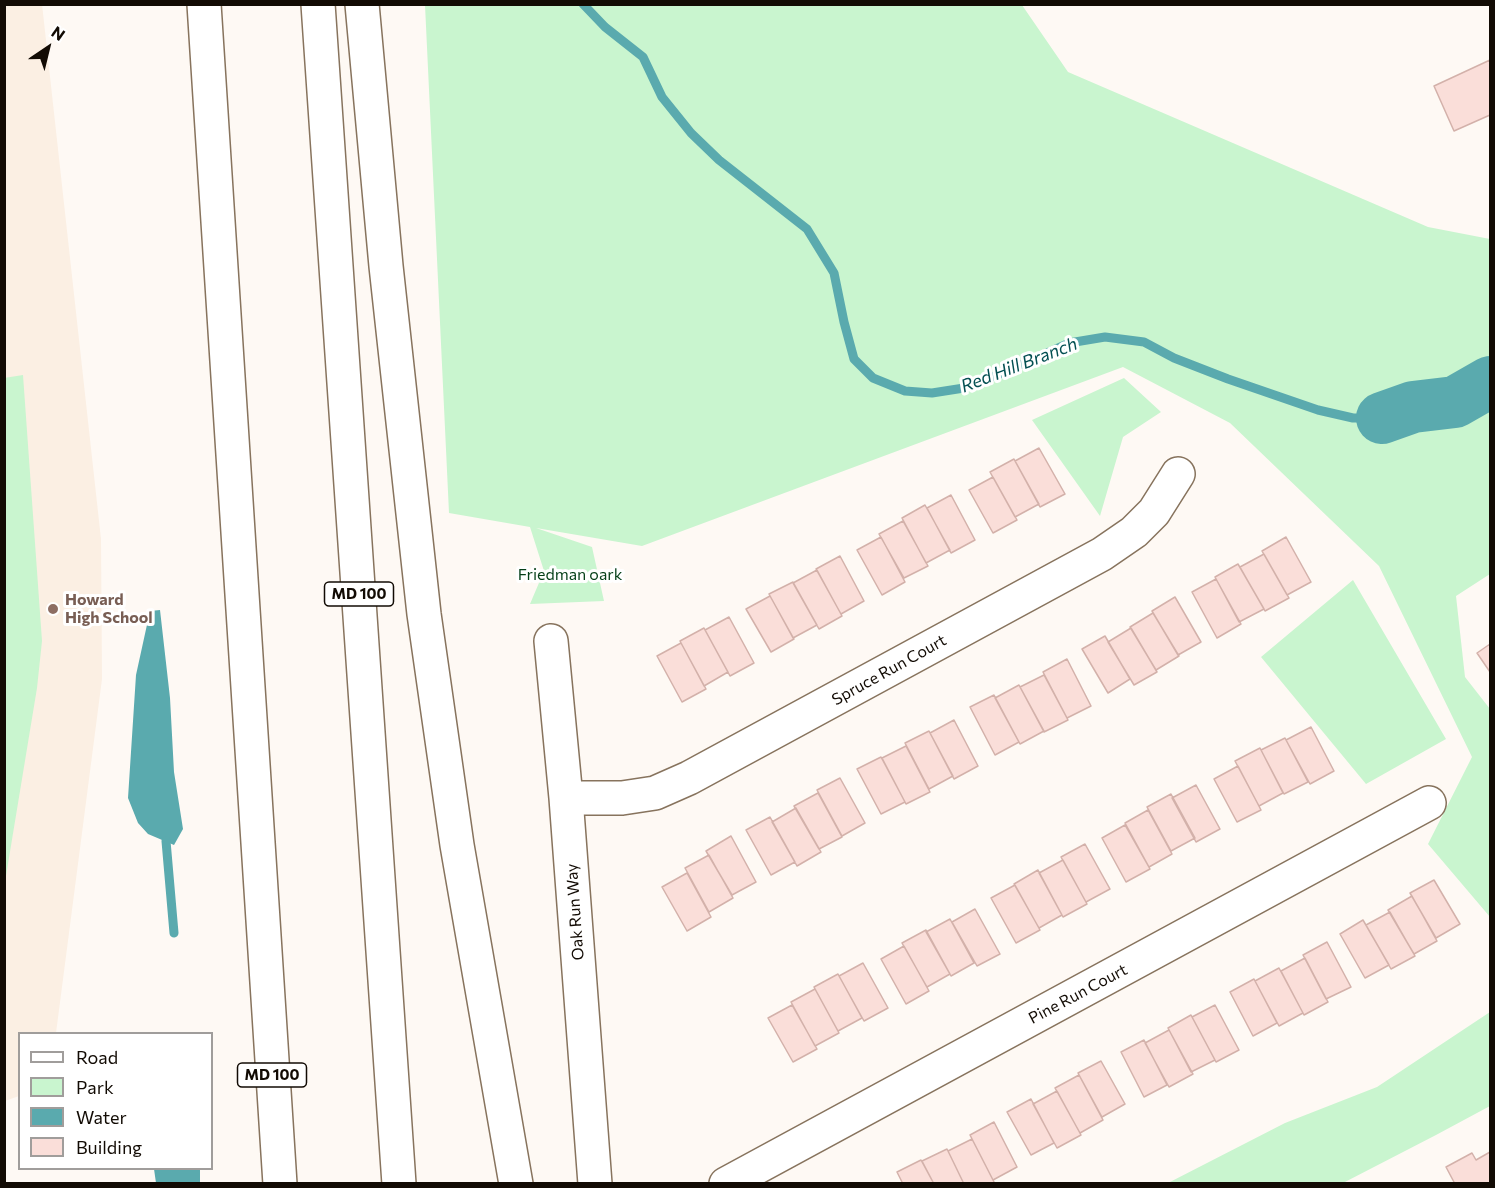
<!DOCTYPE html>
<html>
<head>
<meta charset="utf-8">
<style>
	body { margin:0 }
	#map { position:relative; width:1495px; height:1188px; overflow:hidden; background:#fef9f4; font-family:Commissioner,sans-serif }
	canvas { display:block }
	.frame { position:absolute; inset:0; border:6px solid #120b04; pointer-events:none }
	.legend { position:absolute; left:18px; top:1032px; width:195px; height:138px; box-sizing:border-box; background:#fff; border:2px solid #a09d9b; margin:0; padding:8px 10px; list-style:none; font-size:18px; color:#120b04 }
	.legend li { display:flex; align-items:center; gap:12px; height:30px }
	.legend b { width:30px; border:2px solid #a09d9b }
	.north { position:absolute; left:18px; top:18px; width:60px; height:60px; -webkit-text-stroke:4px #fff; paint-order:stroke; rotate:35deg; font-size:16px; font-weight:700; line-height:24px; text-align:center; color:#120b04 }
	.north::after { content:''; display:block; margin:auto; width:21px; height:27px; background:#120b04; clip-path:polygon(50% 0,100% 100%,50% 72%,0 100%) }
</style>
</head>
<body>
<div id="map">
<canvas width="1495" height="1188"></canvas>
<div class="frame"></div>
<ul class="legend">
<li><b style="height:8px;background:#fff"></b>Road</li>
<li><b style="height:16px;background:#c9f5cf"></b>Park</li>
<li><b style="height:16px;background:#5aaaae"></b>Water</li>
<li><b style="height:16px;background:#faded9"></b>Building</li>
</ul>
<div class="north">N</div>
</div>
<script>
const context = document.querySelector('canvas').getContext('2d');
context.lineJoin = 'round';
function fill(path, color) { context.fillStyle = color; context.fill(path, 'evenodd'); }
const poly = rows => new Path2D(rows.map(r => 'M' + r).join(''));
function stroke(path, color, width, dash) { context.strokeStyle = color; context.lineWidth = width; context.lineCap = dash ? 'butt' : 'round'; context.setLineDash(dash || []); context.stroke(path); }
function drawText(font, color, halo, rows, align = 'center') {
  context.font = font + ' Commissioner,sans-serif'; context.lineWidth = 6; context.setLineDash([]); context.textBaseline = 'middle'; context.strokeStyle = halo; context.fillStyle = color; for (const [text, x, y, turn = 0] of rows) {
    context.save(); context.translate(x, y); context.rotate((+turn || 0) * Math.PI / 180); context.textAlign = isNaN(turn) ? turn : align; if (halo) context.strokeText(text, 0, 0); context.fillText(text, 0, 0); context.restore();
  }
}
const built = poly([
	[42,4,101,539,102,679,56,1033,20,1034,19,1096,5,1101,4,5]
]);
const green = poly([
	[425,5,1022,5,1068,72,1428,227,1490,239,1490,574,1456,596,1465,677,1490,709,1490,917,1428,844,1472,757,1379,566,1230,423,1123,367,642,546,536,528,592,547,604,601,530,604,544,571,530,527,449,513],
	[23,375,42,641,37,688,5,882,4,378],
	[1124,378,1161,412,1123,437,1100,516,1032,420],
	[1353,580,1446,739,1366,784,1261,657],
	[1490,1012,1490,1106,1436,1135,1343,1183,1168,1183,1285,1123,1377,1087]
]);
const water = poly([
	[160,610,170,698,174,772,183,829,174,845,148,834,138,823,128,798,136,675,150,611],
	[154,1169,200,1169,200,1183,156,1183]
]);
const stream = poly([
	[583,4,605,27,643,57,662,97,691,133,719,160,807,229,834,273,844,322,854,359,873,378,905,391,932,393,964,388,1000,374,1069,343,1105,337,1144,342,1174,358,1228,379,1318,410,1353,418,1382,418],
	[166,841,174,933]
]);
const river = poly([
	[1382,418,1413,407,1455,402,1490,382]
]);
const building = poly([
	[1490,60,1490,115,1454,131,1434,86,1490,60],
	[1039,448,1065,494,1040,507,1015,461,1039,448],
	[1014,459,1039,504,1015,517,990,472,1014,459],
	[993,477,1017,520,993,533,969,490,993,477],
	[951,495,975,540,951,553,927,508,951,495],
	[925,505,950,550,926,563,902,518,925,505],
	[903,521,928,566,904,578,879,534,903,521],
	[881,537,905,582,882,595,857,550,881,537],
	[1286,537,1311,582,1287,595,1262,551,1286,537],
	[1264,554,1289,598,1265,611,1240,567,1264,554],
	[840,556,864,601,841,614,816,569,840,556],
	[1238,564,1264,609,1239,622,1215,577,1238,564],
	[817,570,842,616,819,629,793,583,817,570],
	[1216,579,1241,624,1217,638,1192,592,1216,579],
	[793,582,817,625,793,638,769,594,793,582],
	[770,596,794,639,771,652,746,609,770,596],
	[1175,597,1201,642,1178,655,1152,611,1175,597],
	[1153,613,1179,656,1156,670,1130,627,1153,613],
	[729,617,754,663,730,676,705,630,729,617],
	[704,628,728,672,704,686,680,641,704,628],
	[1131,628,1157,672,1134,685,1108,642,1131,628],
	[1105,636,1130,679,1108,693,1082,649,1105,636],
	[681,643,706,689,682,702,657,656,681,643],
	[1490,644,1490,672,1477,653,1490,644],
	[1067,659,1091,706,1067,718,1043,672,1067,659],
	[1044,675,1068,720,1044,732,1020,687,1044,675],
	[1019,685,1044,731,1020,744,995,698,1019,685],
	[994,695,1019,742,995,755,970,707,994,695],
	[954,720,978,766,954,779,930,733,954,720],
	[1311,727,1334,771,1310,784,1286,740,1311,727],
	[929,731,953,776,929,789,905,743,929,731],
	[1285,738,1308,782,1284,794,1261,750,1285,738],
	[906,746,930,792,906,804,882,758,906,746],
	[1260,748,1283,793,1259,806,1235,761,1260,748],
	[881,757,905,802,881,814,857,769,881,757],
	[1238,766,1261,810,1237,822,1214,779,1238,766],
	[840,778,865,823,842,836,817,790,840,778],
	[1196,785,1220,829,1196,842,1172,798,1196,785],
	[818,793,842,837,819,849,794,806,818,793],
	[1171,794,1195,838,1171,851,1147,807,1171,794],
	[796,808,821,852,797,866,772,822,796,808],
	[1148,810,1172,854,1149,867,1125,823,1148,810],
	[770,817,795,862,771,875,746,830,770,817],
	[1125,825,1150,869,1126,882,1102,838,1125,825],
	[731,836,756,882,732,895,706,851,731,836],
	[1085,844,1110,889,1086,902,1061,857,1085,844],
	[709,855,733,898,709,912,685,868,709,855],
	[1063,860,1087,904,1063,917,1039,873,1063,860],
	[1038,870,1062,915,1039,928,1014,884,1038,870],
	[687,873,711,917,687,931,662,887,687,873],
	[1434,880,1460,924,1436,938,1410,893,1434,880],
	[1015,885,1040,930,1016,943,991,898,1015,885],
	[1412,896,1437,941,1414,954,1388,910,1412,896],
	[975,909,1000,954,977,966,952,922,975,909],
	[1390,912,1415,956,1391,969,1366,925,1390,912],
	[950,919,974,963,951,976,926,932,950,919],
	[1363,920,1389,965,1365,978,1340,934,1363,920],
	[926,930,950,974,927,987,902,943,926,930],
	[1327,942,1351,987,1326,999,1303,955,1327,942],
	[904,946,929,991,906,1004,881,959,904,946],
	[1305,958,1328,1002,1304,1015,1281,971,1305,958],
	[863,963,888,1008,864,1021,839,976,863,963],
	[1279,968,1303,1013,1279,1026,1255,981,1279,968],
	[838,974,862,1018,838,1031,814,987,838,974],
	[1254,979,1277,1023,1253,1036,1230,992,1254,979],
	[815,989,839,1033,815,1046,791,1002,815,989],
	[792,1005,817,1049,793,1062,768,1018,792,1005],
	[1215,1005,1239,1050,1216,1062,1192,1017,1215,1005],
	[1191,1015,1215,1060,1191,1072,1168,1028,1191,1015],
	[1169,1030,1193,1074,1169,1087,1145,1043,1169,1030],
	[1144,1040,1167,1085,1144,1097,1121,1052,1144,1040],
	[1101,1061,1125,1104,1102,1117,1078,1073,1101,1061],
	[1079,1075,1103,1120,1080,1133,1055,1088,1079,1075],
	[1057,1091,1081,1135,1057,1148,1033,1104,1057,1091],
	[1031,1099,1054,1143,1031,1155,1007,1112,1031,1099],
	[994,1122,1017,1167,993,1180,970,1135,994,1122],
	[972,1139,993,1180,995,1184,964,1184,948,1151,972,1139],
	[947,1149,948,1151,964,1184,934,1184,922,1161,947,1149],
	[1490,1152,1490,1184,1455,1184,1446,1167,1472,1153,1476,1160,1490,1152],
	[921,1160,934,1184,903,1184,897,1172,921,1160]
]);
const street = poly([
	[551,641,566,798,595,1184],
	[566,798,622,798,655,793,689,778,1102,554,1134,532,1154,512,1178,474],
	[726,1184,1429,803]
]);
const highway = poly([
	[204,4,280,1184],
	[318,4,399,1184],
	[362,4,386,266,424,614,457,845,516,1184]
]);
const markers = [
	[53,609,6,"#8d6e63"]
];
const shields = [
	[359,594,69],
	[272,1075,69]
];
const shieldNames = [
	["MD 100",359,594],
	["MD 100",272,1075]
];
const parkNames = [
	["Friedman oark",570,575]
];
const educationNames = [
	["Howard",65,600],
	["High School",65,618]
];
const streetNames = [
	["Spruce Run Court",889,670,-29],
	["Oak Run Way",575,912,-94],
	["Pine Run Court",1078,994,-28]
];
const waterNames = [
	["Red Hill Branch",1019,365,-21]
];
fill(built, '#fbefe3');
fill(green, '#c9f5cf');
fill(water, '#5aaaae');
stroke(stream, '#5aaaae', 9);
stroke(river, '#5aaaae', 52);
fill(building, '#faded9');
stroke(building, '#d3b1aa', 1.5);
stroke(street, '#87735d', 36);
stroke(highway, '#87735d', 36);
stroke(street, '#fff', 33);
stroke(highway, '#fff', 33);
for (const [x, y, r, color] of markers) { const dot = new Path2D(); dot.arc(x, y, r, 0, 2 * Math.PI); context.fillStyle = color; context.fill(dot); stroke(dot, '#fff', 2); }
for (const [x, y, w] of shields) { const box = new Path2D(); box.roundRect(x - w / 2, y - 12, w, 24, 4.5); context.fillStyle = '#fff'; context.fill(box); stroke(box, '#120b04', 1.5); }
drawText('bold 15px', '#120b04', null, shieldNames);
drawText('16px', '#043e17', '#fff', parkNames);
drawText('bold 16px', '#785e54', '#fff', educationNames, 'left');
drawText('16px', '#120b04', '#fff', streetNames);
drawText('italic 18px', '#034f52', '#fff', waterNames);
</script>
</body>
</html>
